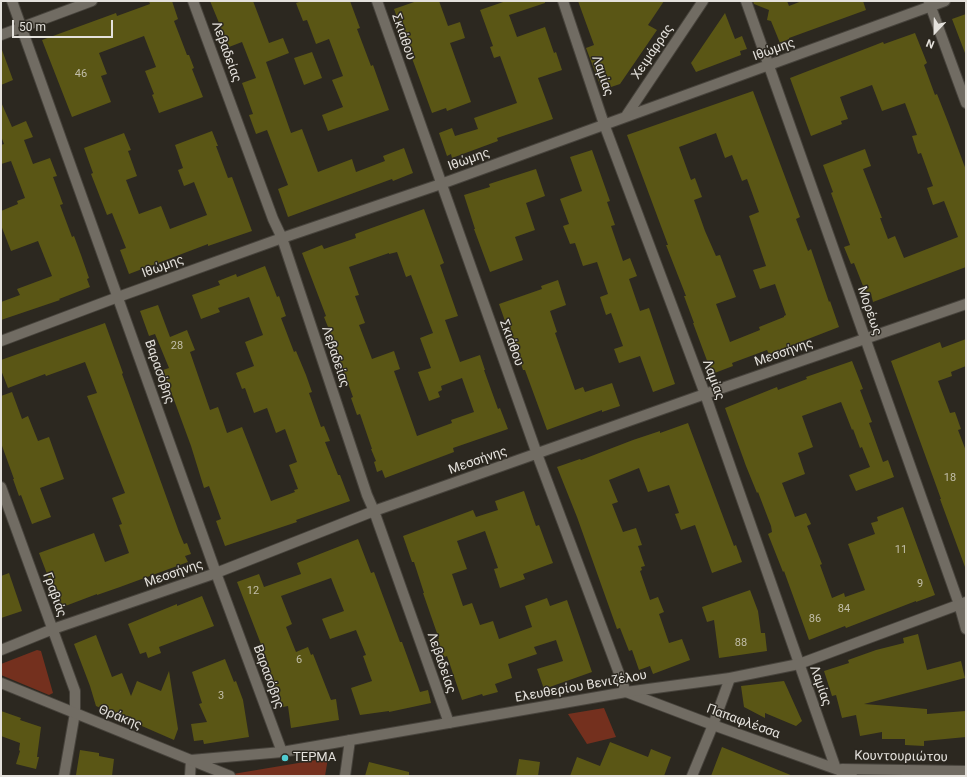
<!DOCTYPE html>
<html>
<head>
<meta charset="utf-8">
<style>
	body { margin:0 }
	#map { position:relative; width:967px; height:777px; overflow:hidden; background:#2c2820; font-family:Roboto,sans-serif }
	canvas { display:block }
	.frame { position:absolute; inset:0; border:2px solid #e4e1dc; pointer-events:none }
	.north { position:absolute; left:915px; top:12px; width:40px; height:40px; -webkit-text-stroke:3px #2c2820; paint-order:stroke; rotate:202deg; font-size:11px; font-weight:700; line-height:16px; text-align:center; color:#e4e1dc }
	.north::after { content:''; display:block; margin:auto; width:14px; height:18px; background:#e4e1dc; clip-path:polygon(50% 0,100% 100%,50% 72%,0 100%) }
	.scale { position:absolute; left:12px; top:20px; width:101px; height:18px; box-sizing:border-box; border:2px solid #e4e1dc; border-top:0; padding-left:5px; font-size:12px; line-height:14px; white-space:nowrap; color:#e4e1dc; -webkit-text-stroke:3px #2c2820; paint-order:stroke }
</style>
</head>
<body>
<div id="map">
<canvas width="967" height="777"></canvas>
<div class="frame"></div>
<div class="north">N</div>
<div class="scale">50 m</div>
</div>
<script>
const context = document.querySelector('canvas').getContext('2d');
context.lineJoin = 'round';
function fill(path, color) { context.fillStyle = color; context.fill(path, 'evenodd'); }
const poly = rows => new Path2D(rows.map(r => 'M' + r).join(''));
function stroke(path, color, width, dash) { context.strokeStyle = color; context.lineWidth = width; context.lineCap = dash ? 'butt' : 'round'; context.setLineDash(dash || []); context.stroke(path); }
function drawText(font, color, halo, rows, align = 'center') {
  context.font = font + ' Roboto,sans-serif'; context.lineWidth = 3; context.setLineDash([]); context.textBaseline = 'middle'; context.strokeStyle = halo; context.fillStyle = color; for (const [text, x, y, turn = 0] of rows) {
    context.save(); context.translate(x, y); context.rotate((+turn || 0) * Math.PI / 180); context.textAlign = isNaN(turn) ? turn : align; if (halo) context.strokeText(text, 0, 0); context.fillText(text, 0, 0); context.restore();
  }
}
const green = poly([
	[37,650,41,651,53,693,49,695,1,675,1,664],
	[604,708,616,737,587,744,568,714],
	[328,758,325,776,239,776,233,774]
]);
const building = poly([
	[149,1,172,1,178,19,174,21,187,55,189,55,194,68,192,69,203,97,159,113,152,95,154,94,145,71,156,67,144,36,99,53,107,74,101,76,111,102,72,117,42,40,116,13,117,16,150,4],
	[210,1,253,1,269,43,283,38,289,53,266,62,291,133,302,129,318,172,352,159,356,172,385,161,383,156,404,148,413,173,393,181,392,179,288,217,278,189,288,185,267,130,256,134,249,115,253,114,242,83,256,78,242,42,229,47],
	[302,1,350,1,360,28,357,29,371,66,373,65,389,110,328,131,322,115,343,107,332,80,343,76,329,39,316,44,307,20,303,21,296,3],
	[417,1,439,1,448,26,460,22,465,38,450,43,471,102,447,111,446,108,432,113,394,9],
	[506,1,545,1,545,3,509,15,517,37,545,27,554,53,556,52,562,70,538,78,553,119,497,138,498,141,452,158,451,154,447,156,439,133,452,128,455,136,478,129,474,118,517,103,500,56,494,58,490,47,493,46,480,10],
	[578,1,664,1,648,25,657,30,620,84,602,90,586,48,594,45],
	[753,1,787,1,789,6,802,1,863,1,866,10,789,38,789,39,780,43,771,21,767,20,769,10,754,4],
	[725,13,735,39,742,36,747,49,740,51,741,55,696,72,691,63],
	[966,14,966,52,965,53,952,19],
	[915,33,927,63,924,65,935,95,937,94,948,122,966,170,966,267,873,302,871,294,867,296,854,263,851,264,844,247,850,245,831,193,833,192,823,165,865,149,871,166,863,169,882,218,880,218,888,239,895,236,904,258,958,237,944,201,933,205,927,188,933,186,921,153,918,154,912,136,917,135,905,103,882,111,872,85,840,97,848,119,841,121,842,124,811,136,790,78,883,42,884,44],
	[2,50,13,80,1,85,1,51],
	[312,52,322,78,304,85,294,58],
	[753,91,800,217,796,219,808,251,811,249,829,302,830,301,839,327,769,354,767,350,732,363,733,366,712,374,693,323,694,323,684,296,686,296,666,245,668,245,627,135],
	[716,133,725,158,732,155,742,181,747,179,759,212,749,216,766,266,753,270,760,289,775,284,786,315,784,316,784,317,759,327,760,330,730,342,716,304,736,297,720,255,716,256,705,231,694,200,702,197,695,178,691,180,679,147],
	[1,102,12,127,26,121,33,137,24,140,33,164,50,158,57,176,53,177,63,204,60,205,72,237,74,236,81,255,89,278,87,279,90,287,59,299,60,300,1,320,1,302,20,295,17,289,52,276,38,241,11,251,1,225,1,211,18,204,17,201,25,198,11,161,1,164,1,145,4,144,1,136],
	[212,131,218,146,216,146,228,178,232,177,252,231,208,246,208,244,129,274,120,250,126,248,112,213,107,215,91,174,93,173,84,148,124,133,131,150,128,151,137,176,126,180,139,214,161,206,170,229,207,215,194,182,184,186,178,170,183,168,175,145],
	[592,150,610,201,607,202,615,225,611,226,623,261,630,258,637,276,629,279,640,311,649,308,675,384,653,392,640,356,619,363,614,349,623,346,611,313,606,315,600,297,608,294,597,262,583,266,575,243,570,244,563,226,569,224,560,199,582,191,570,157],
	[536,169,545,196,526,203,535,230,515,237,523,260,490,272,474,229,475,229,464,195,490,187,489,184],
	[424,209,444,263,440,265,458,316,445,320,460,362,480,355,485,370,484,370,498,409,500,408,508,429,453,448,454,452,385,478,382,470,377,472,374,462,376,461,371,449,372,449,360,414,357,415,351,398,353,397,333,342,334,342,324,317,326,316,302,253,322,245,324,249,356,238,355,234],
	[397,252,406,277,411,275,433,333,420,338,431,368,418,372,429,401,440,397,438,392,442,390,441,386,462,378,474,412,451,420,452,423,417,436,394,371,400,369,394,351,372,359,359,325,365,323,355,296,359,295,349,267,389,253,389,254],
	[265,266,277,297,279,296,286,316,281,318,294,352,296,351,306,375,312,392,309,393,321,427,324,426,330,441,325,442,338,475,340,475,350,501,296,520,297,522,225,546,216,521,221,519,209,486,204,488,191,446,163,370,169,368,155,334,149,336,140,311,158,305,170,337,187,330,195,350,190,352,210,410,218,407,227,433,242,427,271,501,295,492,294,490,298,489,289,465,297,462,285,429,276,433,267,408,254,413,245,388,242,389,236,373,254,366,245,342,263,335,249,297,218,308,220,312,201,319,192,295,220,285,218,281,236,274,237,277],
	[558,280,566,305,550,311,557,332,555,333,575,390,583,387,585,392,612,383,620,406,602,412,602,410,547,430,525,370,523,370,507,321,505,321,499,304,542,289,541,286],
	[105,323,123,373,122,374,179,532,184,544,187,543,191,554,185,556,188,562,120,587,97,595,97,594,60,608,39,553,94,533,105,562,129,553,119,525,122,524,112,498,125,493,87,396,97,393,85,362,46,376,45,374,8,388,1,370,1,360],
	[966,339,966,366,951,372,952,376,938,381,950,413,955,412,961,429,958,430,966,451,965,567,940,499,941,499,891,361,940,342,942,348],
	[852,361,863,389,860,390,872,422,869,423,883,462,888,460,894,477,856,491,849,475,870,467,862,447,860,448,853,429,852,430,841,402,802,416,813,447,798,453,805,474,782,483,795,517,806,513,811,524,807,526,822,564,820,565,832,598,844,593,845,597,865,590,848,544,875,534,871,523,878,521,877,517,903,507,935,595,916,602,916,601,846,628,845,626,809,640,784,571,783,572,768,534,772,532,771,526,758,492,757,493,746,466,725,408,777,387,778,390,807,379,806,377],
	[12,392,22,419,28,416,38,441,49,437,64,479,40,488,51,517,32,524,21,495,19,496,13,479,14,479,1,443,1,396],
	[688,423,734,546,736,545,742,562,712,573,695,525,681,530,675,514,679,513,669,485,648,492,639,468,609,480,618,502,612,504,623,532,636,528,642,545,638,546,645,566,641,567,642,570,640,571,650,600,658,597,664,612,659,614,669,643,682,639,690,660,653,674,650,666,639,670,632,650,629,651,620,628,617,629,577,517,557,467,580,459,581,460,633,440,660,431,660,433],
	[524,491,536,526,539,525,553,563,523,574,525,579,500,588,494,569,498,568,485,531,457,541,467,569,452,574,463,606,472,603,480,625,493,621,499,639,532,627,525,606,547,598,550,606,567,600,592,672,544,689,537,669,563,661,556,640,534,647,537,654,508,664,512,678,495,684,498,692,483,696,482,694,462,700,447,656,440,659,434,641,439,639,423,593,424,593,414,562,412,562,403,536,473,510,476,517,498,510,495,501],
	[358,539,371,573,374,572,400,642,402,642,420,692,428,690,431,703,389,712,389,711,360,715,351,688,372,681,363,656,366,655,356,630,330,639,322,619,344,611,331,578,281,596,292,624,286,627,296,652,308,647,311,655,313,654,331,700,336,699,339,720,291,728,288,706,283,707,267,666,269,665,237,582,259,574,264,587,301,574,297,563],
	[9,573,22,611,1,618,1,576],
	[750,590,758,611,761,633,765,633,767,651,719,658,714,620,707,622,702,607],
	[202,596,214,626,159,647,161,653,148,658,146,652,140,654,128,624,177,604,177,606],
	[918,634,927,670,961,661,965,678,864,704,927,709,927,714,966,711,966,737,924,741,924,746,905,745,905,739,882,739,882,732,860,736,856,715,842,718,836,695,832,696,824,671,849,663,848,660,876,650,904,643,903,638],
	[96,635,112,677,122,673,131,696,137,681,161,691,169,671,178,729,174,740,96,706,90,686,74,644],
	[225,659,234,682,236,681,243,700,249,737,204,744,203,740,194,741,191,724,207,722,199,704,202,703,192,672],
	[784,681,802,721,796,726,765,713,765,718,744,707,741,686],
	[1,711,21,718,20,720,41,727,37,757,39,757,36,769,16,764,20,751,19,750,20,743,1,736],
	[610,742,648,757,651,749,671,757,664,776,570,776,577,757,600,766],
	[722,747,793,776,711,776],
	[80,750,99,753,99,756,114,759,112,776,76,775],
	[519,759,540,762,538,776,516,776],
	[369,762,409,772,409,776,365,776]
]);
const minor = poly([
	[12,1,216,573,282,752],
	[193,1,273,219,282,238,367,495,374,511,449,723],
	[377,1,537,454,626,692,713,725,836,769,852,776],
	[563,1,604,124,705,394,836,769],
	[746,1,959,604,966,629],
	[929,2,966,103],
	[1,35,92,1],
	[626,116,703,1],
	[1,341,118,297,282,238,441,184,945,1],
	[1,487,75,691,75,713,64,776],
	[1,650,53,629,216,573,374,511,705,394,966,304],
	[842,769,966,771],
	[190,776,191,760],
	[345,776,350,740],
	[692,776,713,725,730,678]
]);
const tertiary = poly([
	[1,683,230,776],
	[191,760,282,752,626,692,730,678,799,664,966,602]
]);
const markers = [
	[285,758,4,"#51ccd1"]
];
const numberNames = [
	["46",81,74],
	["28",177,346],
	["18",950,478],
	["11",901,550],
	["9",920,584],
	["12",253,591],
	["84",844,609],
	["86",815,619],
	["88",741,643],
	["6",299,660],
	["3",221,696]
];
const streetNames = [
	["Σκιάθου",403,37,71],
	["Ιθώμης",774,50,-20],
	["Λεβαδείας",226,52,70],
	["Χειμάρρας",653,52,-56],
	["Λαμίας",602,76,71],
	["Ιθώμης",469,160,-20],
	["Ιθώμης",163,267,-20],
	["Μορέως",869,311,71],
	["Σκιάθου",511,343,70],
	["Μεσσήνης",784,353,-19],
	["Λεβαδείας",335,357,72],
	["Βαρασόβης",159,372,71],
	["Λαμίας",713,380,70],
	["Μεσσήνης",478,461,-19],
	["Μεσσήνης",174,574,-19],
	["Γραβιάς",54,595,70],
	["Λεβαδείας",441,663,71],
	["Βαρασόβης",268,677,70],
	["Λαμίας",820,686,71],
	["Ελευθερίου Βενιζέλου",581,687,-10],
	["Θράκης",120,718,22],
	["Παπαφλέσσα",743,722,20],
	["Κουντουριώτου",901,757,1]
];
const poiNames = [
	["TΕΡΜΑ",293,758]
];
fill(green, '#74301e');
fill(building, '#5a5615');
stroke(minor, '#47433c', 12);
stroke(tertiary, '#47433c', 12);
stroke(minor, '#716c63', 10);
stroke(tertiary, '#716c63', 10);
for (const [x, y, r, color] of markers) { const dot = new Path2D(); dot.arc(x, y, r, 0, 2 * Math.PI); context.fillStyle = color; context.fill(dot); stroke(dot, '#2c2820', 1.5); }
drawText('11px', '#c2beaa', null, numberNames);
drawText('13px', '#e4e1dc', '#2c2820', streetNames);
drawText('13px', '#e4e1dc', '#2c2820', poiNames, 'left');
</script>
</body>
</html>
